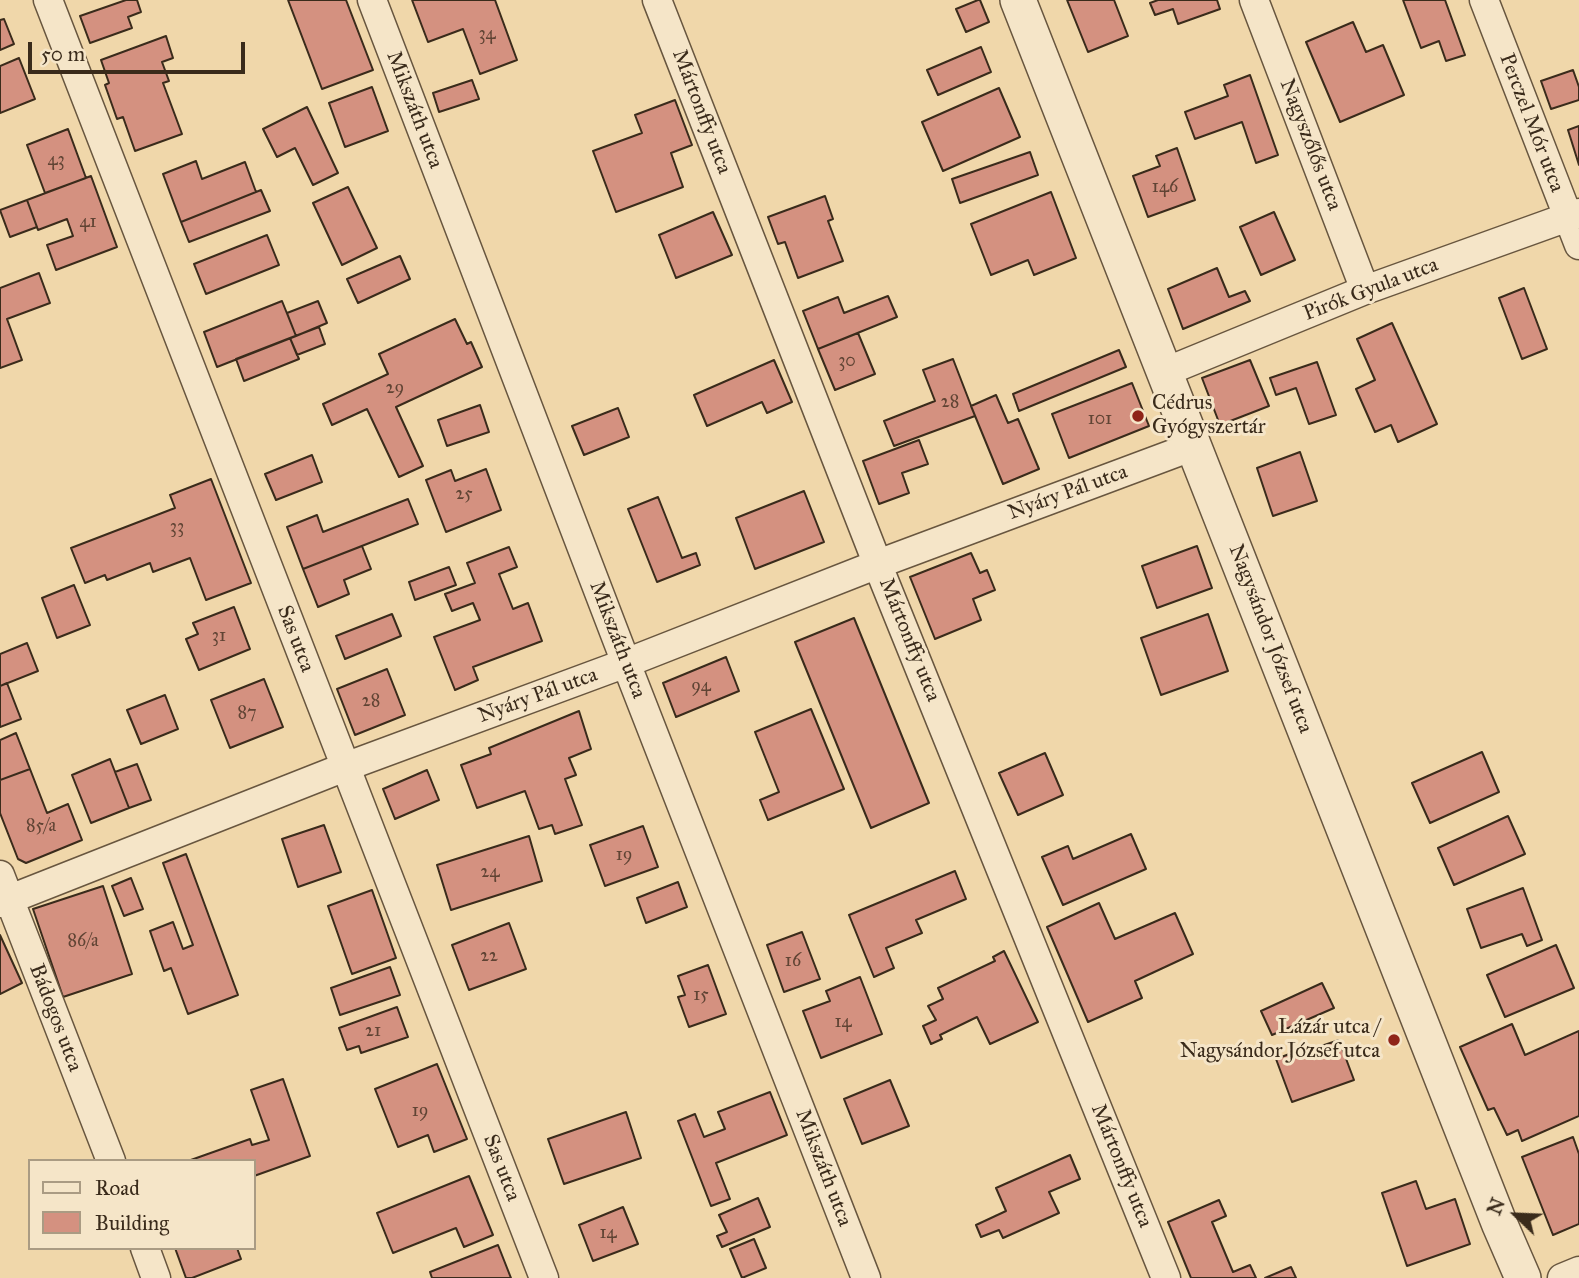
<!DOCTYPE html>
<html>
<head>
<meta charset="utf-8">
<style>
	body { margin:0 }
	#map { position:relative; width:1579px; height:1278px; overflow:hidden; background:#f0d7aa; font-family:"IM FELL Great Primer",serif }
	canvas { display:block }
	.legend { position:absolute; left:28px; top:1159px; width:228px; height:91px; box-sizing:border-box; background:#f5e5c8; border:2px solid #aa9b83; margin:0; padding:9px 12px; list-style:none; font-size:21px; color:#3a2b1b }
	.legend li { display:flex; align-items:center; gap:14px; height:35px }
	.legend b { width:35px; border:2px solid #aa9b83 }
	.north { position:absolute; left:1481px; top:1180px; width:70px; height:70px; -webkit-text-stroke:5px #f5e5c8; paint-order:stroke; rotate:293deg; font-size:19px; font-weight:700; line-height:28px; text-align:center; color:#3a2b1b }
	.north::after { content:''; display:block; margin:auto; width:24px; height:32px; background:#3a2b1b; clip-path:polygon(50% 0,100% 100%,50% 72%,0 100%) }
	.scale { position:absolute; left:28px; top:42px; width:217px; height:32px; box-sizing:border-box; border:4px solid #3a2b1b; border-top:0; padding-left:9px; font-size:21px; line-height:24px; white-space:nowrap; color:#3a2b1b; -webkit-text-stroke:5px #f5e5c8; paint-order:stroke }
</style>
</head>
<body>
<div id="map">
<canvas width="1579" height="1278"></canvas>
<ul class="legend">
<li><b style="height:9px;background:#f5e5c8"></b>Road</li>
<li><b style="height:19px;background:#d49180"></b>Building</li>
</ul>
<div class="north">N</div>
<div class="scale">50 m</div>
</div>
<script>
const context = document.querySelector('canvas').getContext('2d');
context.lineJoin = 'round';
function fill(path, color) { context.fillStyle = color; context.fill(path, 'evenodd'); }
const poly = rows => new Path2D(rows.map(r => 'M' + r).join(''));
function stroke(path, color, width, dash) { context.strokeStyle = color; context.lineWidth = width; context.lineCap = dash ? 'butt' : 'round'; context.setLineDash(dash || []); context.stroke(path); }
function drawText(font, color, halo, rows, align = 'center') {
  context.font = font + ' "IM FELL Great Primer",serif'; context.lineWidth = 6; context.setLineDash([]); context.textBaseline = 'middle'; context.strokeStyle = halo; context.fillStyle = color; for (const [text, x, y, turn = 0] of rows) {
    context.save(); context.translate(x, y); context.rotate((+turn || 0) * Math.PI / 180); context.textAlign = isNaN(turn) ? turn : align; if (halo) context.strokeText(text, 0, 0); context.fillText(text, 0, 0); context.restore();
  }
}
const building = poly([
	[126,0,137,0,141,12,128,17,132,28,90,43,80,16,126,0],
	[288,0,346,0,373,70,322,89,288,0],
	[412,0,495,0,517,60,480,74,463,29,428,42,412,0],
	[978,0,980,0,989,22,966,32,956,9,978,0],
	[1067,0,1114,0,1128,36,1088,52,1067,0],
	[1158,0,1217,0,1220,9,1178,24,1173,9,1155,15,1150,3,1158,0],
	[1403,0,1445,0,1465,55,1446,61,1439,41,1421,48,1403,0],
	[4,19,14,44,0,50,0,20,4,19],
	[1353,22,1366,52,1383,45,1404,95,1340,122,1306,42,1353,22],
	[166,36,173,58,162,62,169,81,163,83,182,134,135,151,123,117,117,119,105,85,109,83,101,60,166,36],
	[981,47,991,72,938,95,927,70,981,47],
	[19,58,35,99,0,113,0,66,19,58],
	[1573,70,1579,87,1579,100,1551,109,1541,81,1573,70],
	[1250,75,1278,155,1256,163,1242,122,1195,139,1185,112,1228,96,1224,85,1250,75],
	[472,80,479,99,439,112,433,93,472,80],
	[372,87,388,131,345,147,329,103,372,87],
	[999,88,1020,137,943,171,922,122,999,88],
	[675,100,692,145,671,153,683,187,616,212,593,151,642,133,635,115,675,100],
	[307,107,338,173,313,185,295,148,277,157,263,129,307,107],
	[1579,126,1579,165,1568,130,1579,126],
	[68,129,86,178,45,193,27,145,68,129],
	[1177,148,1195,200,1148,217,1133,176,1160,166,1156,156,1177,148],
	[1030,152,1038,175,960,203,952,179,1030,152],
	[196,161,202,179,245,162,256,192,181,222,163,174,196,161],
	[91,176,117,247,56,270,47,245,73,236,67,219,38,230,27,200,91,176],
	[348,187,377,248,342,265,313,203,348,187],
	[261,190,270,211,189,242,181,222,261,190],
	[1051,192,1076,258,1034,275,1028,260,991,275,971,224,1051,192],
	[825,196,833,219,828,221,843,261,798,278,785,242,778,244,768,217,825,196],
	[27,200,37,227,10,237,0,210,27,200],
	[713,212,732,255,676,278,659,235,713,212],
	[1274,212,1295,260,1261,275,1240,227,1274,212],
	[267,235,279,265,206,294,194,264,267,235],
	[400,256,410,279,358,303,347,279,400,256],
	[1217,268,1229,297,1245,291,1250,301,1183,329,1168,289,1217,268],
	[39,273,50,303,7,319,22,360,0,368,0,288,39,273],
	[1524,288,1547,349,1522,359,1499,298,1524,288],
	[888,296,897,317,818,349,803,311,838,297,844,313,888,296],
	[282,301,296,336,217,367,204,332,282,301],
	[318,301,327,323,296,336,287,313,318,301],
	[455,319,467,344,471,342,482,367,396,407,423,466,399,477,367,409,332,425,323,404,388,374,379,354,455,319],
	[1392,323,1437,424,1398,442,1391,425,1375,432,1356,389,1375,380,1357,339,1392,323],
	[319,327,325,344,297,355,290,338,319,327],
	[858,333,875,374,835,390,818,349,858,333],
	[290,338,299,359,244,381,236,359,290,338],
	[1119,350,1126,367,1019,411,1013,394,1119,350],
	[953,359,975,416,894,446,884,421,935,401,923,370,953,359],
	[774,360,792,402,767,413,762,402,707,426,694,395,774,360],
	[1250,360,1269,406,1220,425,1202,378,1250,360],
	[1317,362,1336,415,1309,424,1296,388,1276,395,1270,378,1317,362],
	[1132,383,1149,426,1069,458,1052,414,1132,383],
	[996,395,1008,423,1018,419,1039,469,1003,484,971,406,996,395],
	[480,405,489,432,447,446,438,420,480,405],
	[618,408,629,437,584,455,572,426,618,408],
	[919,440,928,464,902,473,909,493,879,504,863,461,919,440],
	[1300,452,1317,501,1273,516,1257,468,1300,452],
	[312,455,322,482,276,500,265,474,312,455],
	[486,469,501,510,446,532,426,480,451,470,455,481,486,469],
	[211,479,251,583,206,600,190,558,153,572,150,563,107,580,105,575,85,583,71,548,175,508,170,495,211,479],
	[804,491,824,542,755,569,736,518,804,491],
	[658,497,682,558,696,553,700,565,657,582,628,509,658,497],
	[408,499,418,524,303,569,287,527,317,515,323,532,408,499],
	[362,546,371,569,344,580,349,594,318,607,303,569,362,546],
	[1197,546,1212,588,1157,608,1142,566,1197,546],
	[509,547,517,567,499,574,513,609,528,603,542,641,473,667,478,680,455,690,434,637,480,620,473,603,452,611,445,594,475,583,467,563,509,547],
	[971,553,980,573,987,570,995,590,973,599,981,620,935,639,910,577,971,553],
	[449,567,456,585,415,600,409,582,449,567],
	[74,585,90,625,57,638,42,598,74,585],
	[234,607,250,649,199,670,186,639,198,634,193,623,234,607],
	[392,614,401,636,345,659,336,636,392,614],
	[1208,614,1228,671,1161,695,1141,638,1208,614],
	[854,618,929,803,871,828,795,642,854,618],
	[27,643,38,671,0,686,0,654,27,643],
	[726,657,739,691,676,717,663,683,726,657],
	[387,669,405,715,355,735,337,689,387,669],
	[264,679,283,727,230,748,211,700,264,679],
	[7,683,21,719,0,727,0,686,7,683],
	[165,695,178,729,141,744,127,710,165,695],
	[811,709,844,789,768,820,760,800,779,792,755,732,811,709],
	[579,711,591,749,569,758,576,775,565,779,582,825,555,834,552,825,539,829,525,791,477,808,461,765,491,754,489,748,579,711],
	[16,733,30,769,0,780,0,740,16,733],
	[1482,752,1499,792,1430,823,1412,783,1482,752],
	[1045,753,1063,795,1018,815,999,773,1045,753],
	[110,759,129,808,91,823,72,775,110,759],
	[137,764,151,800,129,808,115,772,137,764],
	[30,769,47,813,68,804,82,840,26,863,18,859,0,813,0,780,30,769],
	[427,770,439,800,395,819,383,789,427,770],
	[1508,816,1525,854,1454,885,1438,848,1508,816],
	[324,825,341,872,298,887,282,839,324,825],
	[643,826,658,867,605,886,590,845,643,826],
	[1131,834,1146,869,1063,905,1042,857,1068,846,1073,859,1131,834],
	[529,836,542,881,451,910,437,865,529,836],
	[186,854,238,995,188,1014,171,968,164,971,150,931,173,922,183,949,193,945,163,863,186,854],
	[955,871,966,899,916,920,922,933,886,948,894,968,874,977,849,915,955,871],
	[131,878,143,909,124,916,112,886,131,878],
	[678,882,687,907,646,923,637,898,678,882],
	[103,886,132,974,63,997,33,909,103,886],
	[1523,888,1542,940,1527,946,1522,934,1481,948,1467,909,1523,888],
	[372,890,396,958,352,974,328,906,372,890],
	[1099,903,1115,939,1175,913,1193,954,1135,981,1142,998,1088,1022,1047,927,1099,903],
	[509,923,526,969,469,990,452,945,509,923],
	[802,932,820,979,784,992,767,945,802,932],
	[0,935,22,983,0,994,0,935],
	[1556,945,1574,988,1505,1017,1487,975,1556,945],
	[1004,951,1038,1022,990,1044,977,1017,940,1035,942,1039,931,1044,923,1026,936,1020,928,1006,943,999,938,988,995,961,993,957,1004,951],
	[708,965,726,1014,689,1027,678,997,685,995,678,976,708,965],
	[390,967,400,995,340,1015,331,988,390,967],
	[860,977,882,1034,821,1058,803,1011,830,1001,826,991,860,977],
	[1322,983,1334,1008,1272,1035,1261,1011,1322,983],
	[397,1007,408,1037,361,1053,359,1046,347,1050,339,1028,397,1007],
	[1512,1024,1525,1055,1579,1031,1579,1116,1522,1141,1518,1130,1507,1135,1494,1108,1488,1110,1460,1047,1512,1024],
	[1339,1040,1354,1080,1292,1102,1276,1059,1292,1053,1292,1056,1339,1040],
	[437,1064,467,1139,434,1152,428,1135,398,1147,375,1089,437,1064],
	[283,1079,310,1156,254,1176,254,1161,188,1161,250,1139,252,1145,269,1140,251,1090,283,1079],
	[890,1080,909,1126,862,1144,844,1099,890,1080],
	[770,1092,787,1135,716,1163,730,1199,711,1206,678,1121,695,1114,704,1137,725,1129,718,1112,770,1092],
	[626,1112,641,1158,564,1184,548,1139,626,1112],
	[1573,1137,1579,1154,1579,1224,1553,1235,1522,1157,1573,1137],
	[1070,1155,1080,1179,1049,1192,1059,1213,1003,1238,999,1230,981,1237,976,1225,1006,1211,996,1188,1070,1155],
	[469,1176,493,1235,464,1247,456,1228,393,1253,377,1213,469,1176],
	[1416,1181,1426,1209,1455,1199,1470,1244,1407,1266,1382,1193,1416,1181],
	[758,1198,770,1227,722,1247,717,1236,727,1232,719,1215,758,1198],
	[1219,1200,1226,1216,1212,1222,1233,1272,1250,1265,1256,1278,1191,1278,1168,1222,1219,1200],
	[623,1207,638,1244,593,1261,579,1225,623,1207],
	[754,1239,766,1268,742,1278,730,1249,754,1239],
	[498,1245,511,1278,432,1278,430,1272,498,1245],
	[175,1248,237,1248,241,1259,192,1278,186,1278,175,1248],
	[1291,1267,1296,1278,1265,1278,1291,1267]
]);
const minor = poly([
	[48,0,544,1278],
	[372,0,626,663,866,1278],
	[657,0,885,583,1166,1278],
	[1254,0,1365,290],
	[1484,0,1579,245],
	[1165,372,1365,290,1579,213],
	[0,875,111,1161],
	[0,903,345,767,626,663,878,564,1194,446],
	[145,1248,156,1278],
	[1562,1278,1579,1271]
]);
const tertiary = poly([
	[1018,0,1500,1225,1523,1278]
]);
const markers = [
	[1138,416,7,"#8f2418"],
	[1394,1040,7,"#8f2418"]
];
const numberNames = [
	["34",487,35],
	["43",56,161],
	["146",1165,188],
	["41",88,223],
	["30",847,362],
	["29",395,389],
	["28",950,403],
	["101",1100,420],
	["25",464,495],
	["33",177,528],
	["31",219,637],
	["94",701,687],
	["28",371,702],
	["87",247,714],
	["85/a",41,827],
	["19",624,856],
	["24",490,873],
	["86/a",83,942],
	["22",489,957],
	["16",793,962],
	["15",701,996],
	["14",843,1023],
	["21",373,1032],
	["19",420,1112],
	["14",608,1234]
];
const streetNames = [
	["Mikszáth utca",414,110,69],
	["Mártonffy utca",701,112,69],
	["Perczel Mór utca",1531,123,69],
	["Nagyszőlős utca",1310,145,69],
	["Pirók Gyula utca",1371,290,-21],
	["Nyáry Pál utca",1068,493,-20],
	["Sas utca",295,639,69],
	["Nagysándor József utca",1270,639,69],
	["Mikszáth utca",617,640,69],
	["Mártonffy utca",909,640,68],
	["Nyáry Pál utca",538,696,-20],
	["Bádogos utca",55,1018,69],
	["Mártonffy utca",1121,1166,68],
	["Sas utca",501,1168,69],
	["Mikszáth utca",823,1168,69]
];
const poiNames = [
	["Cédrus",1152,404],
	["Gyógyszertár",1152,428],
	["Lázár utca /",1380,1028,"right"],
	["Nagysándor József utca",1380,1052,"right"]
];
fill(building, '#d49180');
stroke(building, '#3a2b1b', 2);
stroke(minor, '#68563f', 31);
stroke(tertiary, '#68563f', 38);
stroke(minor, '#f5e5c8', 28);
stroke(tertiary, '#f5e5c8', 35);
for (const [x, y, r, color] of markers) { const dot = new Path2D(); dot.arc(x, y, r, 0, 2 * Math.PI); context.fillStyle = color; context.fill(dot); stroke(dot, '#f5e5c8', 2.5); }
drawText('18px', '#604434', null, numberNames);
drawText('21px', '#3a2b1b', '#f5e5c8', streetNames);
drawText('21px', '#3a2b1b', '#f5e5c8', poiNames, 'left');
</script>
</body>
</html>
